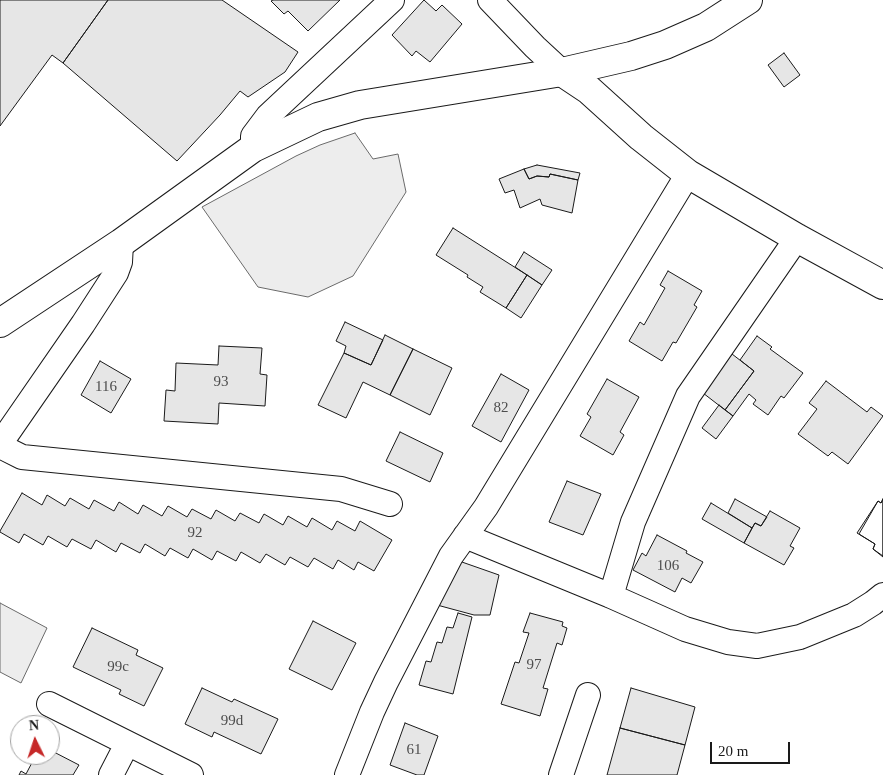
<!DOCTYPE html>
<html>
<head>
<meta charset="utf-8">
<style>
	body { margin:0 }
	#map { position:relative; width:883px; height:775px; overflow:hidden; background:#fff; font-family:"Times New Roman",serif }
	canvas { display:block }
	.north { position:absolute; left:10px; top:715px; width:50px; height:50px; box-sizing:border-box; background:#fff; border:1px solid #a3a3a3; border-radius:50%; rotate:356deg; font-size:14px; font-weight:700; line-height:20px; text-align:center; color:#1a1a1a }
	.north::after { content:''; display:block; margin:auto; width:18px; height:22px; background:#c62828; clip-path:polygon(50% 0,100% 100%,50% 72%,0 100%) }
	.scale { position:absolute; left:710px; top:742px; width:80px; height:22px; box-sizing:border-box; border:2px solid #1a1a1a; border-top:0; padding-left:6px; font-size:15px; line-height:18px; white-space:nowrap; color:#1a1a1a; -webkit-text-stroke:4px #fff; paint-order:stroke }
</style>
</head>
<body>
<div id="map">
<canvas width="883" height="775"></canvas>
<div class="north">N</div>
<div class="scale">20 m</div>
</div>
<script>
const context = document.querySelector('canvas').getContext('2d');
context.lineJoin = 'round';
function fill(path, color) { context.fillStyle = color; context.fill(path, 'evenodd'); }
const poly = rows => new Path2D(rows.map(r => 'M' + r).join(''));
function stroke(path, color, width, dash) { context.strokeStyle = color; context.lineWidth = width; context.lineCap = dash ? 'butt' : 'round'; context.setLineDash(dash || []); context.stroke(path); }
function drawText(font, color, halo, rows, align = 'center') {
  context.font = font + ' "Times New Roman",serif'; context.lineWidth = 4; context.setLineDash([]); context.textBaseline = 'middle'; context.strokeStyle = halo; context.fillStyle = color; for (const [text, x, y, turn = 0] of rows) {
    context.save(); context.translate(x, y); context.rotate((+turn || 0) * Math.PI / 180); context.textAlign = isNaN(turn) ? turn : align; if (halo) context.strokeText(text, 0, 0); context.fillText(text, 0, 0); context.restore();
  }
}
const parking = poly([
	[355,133,373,159,398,154,406,192,353,276,308,297,258,287,202,207,296,156,320,145,355,133],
	[0,603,47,628,21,683,0,672,0,603]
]);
const building = poly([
	[0,0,108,0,63,63,52,55,0,126,0,0],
	[108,0,222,0,298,52,285,72,248,97,240,91,220,115,177,161,63,63,108,0],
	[273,0,340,0,308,31,288,11,284,14,271,1,273,0],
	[424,0,436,11,442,5,462,24,430,62,416,51,412,56,392,35,424,0],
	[784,53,800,75,784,87,768,65,784,53],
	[537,165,580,173,578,180,550,174,549,177,537,176,529,179,524,169,537,165],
	[524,169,529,179,537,176,549,177,550,174,578,180,572,213,542,205,540,199,520,208,514,190,505,193,499,179,524,169],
	[453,228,527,275,506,308,480,292,483,287,467,277,468,275,436,255,453,228],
	[524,252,552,270,542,285,515,267,524,252],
	[668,271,702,291,694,305,697,307,676,343,673,342,662,361,629,341,640,322,644,325,665,288,660,285,668,271],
	[527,275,542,285,521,318,506,308,527,275],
	[345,322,383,340,371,365,344,353,346,346,336,341,345,322],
	[385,335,413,349,390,395,363,382,346,418,318,405,344,353,371,365,385,335],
	[757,336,772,347,770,349,803,373,784,398,781,396,768,415,753,404,756,400,749,394,733,416,725,410,754,371,740,360,757,336],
	[219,346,262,348,260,374,267,375,265,406,219,403,218,424,164,421,166,390,175,391,176,363,218,365,219,346],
	[413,349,452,368,430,415,390,395,413,349],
	[732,354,754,371,725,410,703,393,732,354],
	[100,361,131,379,111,413,81,395,100,361],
	[501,374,529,390,501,442,472,426,501,374],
	[607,379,639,397,620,432,624,435,613,455,580,436,591,417,587,414,607,379],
	[826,381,867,412,871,407,883,416,848,464,832,452,828,456,798,434,817,409,809,403,826,381],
	[719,405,733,416,716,439,702,428,719,405],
	[400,432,443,453,430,482,386,461,400,432],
	[567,481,601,494,583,535,549,522,567,481],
	[22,493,42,505,47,495,65,506,70,498,89,509,94,500,114,511,119,502,138,514,143,505,162,516,168,506,187,517,192,509,211,519,216,510,235,521,240,513,259,523,264,514,283,525,288,516,307,527,312,518,332,530,337,521,355,531,360,521,392,540,374,571,358,562,354,570,338,560,333,569,314,558,308,567,290,557,285,565,266,554,260,563,241,552,236,561,217,551,212,560,193,549,188,558,170,548,165,556,145,544,140,553,121,543,116,552,96,540,91,549,72,539,67,547,48,536,43,545,24,534,19,543,0,532,0,531,22,493],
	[735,499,767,517,761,526,755,523,752,528,728,513,735,499],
	[883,499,883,556,873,549,875,544,857,533,878,501,881,503,883,499],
	[883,499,883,557,873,549,875,544,859,534,878,501,881,503,883,499],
	[711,503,752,528,744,543,702,519,711,503],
	[770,511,800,528,790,546,794,548,784,565,744,543,755,523,761,526,770,511],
	[657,535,687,551,686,553,703,562,691,583,682,578,675,592,633,570,642,553,646,556,657,535],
	[459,561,499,575,490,615,474,615,437,605,459,561],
	[458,613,472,617,453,694,419,685,426,661,431,662,437,642,442,643,447,627,453,628,458,613],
	[530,613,563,622,562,626,567,628,562,645,557,643,543,688,548,689,540,716,501,704,515,662,519,663,529,633,523,632,530,613],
	[313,621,356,643,332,690,289,669,313,621],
	[92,628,138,650,136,655,163,668,144,706,119,694,121,690,73,667,92,628],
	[202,688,232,702,234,699,278,719,261,754,214,732,212,737,185,724,202,688],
	[631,688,695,707,685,745,620,728,631,688],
	[405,723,438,736,424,775,417,775,390,765,405,723],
	[620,728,685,745,677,775,607,775,620,728],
	[50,750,79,765,73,775,19,775,21,771,26,774,36,755,50,755,50,750]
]);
const minor = poly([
	[490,0,535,47,562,72],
	[253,148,253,136,268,116,392,0],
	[0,444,83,324,116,273,120,262,121,243],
	[0,446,22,457,341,489,390,504],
	[465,536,611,596,685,629,728,642,757,646,800,637,854,615,873,603,883,595],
	[611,596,633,522,688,396,797,238],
	[49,704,191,775],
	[111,775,127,744],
	[347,775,372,712,386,682,451,556,486,507,688,174],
	[561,775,588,695]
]);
const tertiary = poly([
	[562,72,589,90,641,137,688,174,797,238,883,285]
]);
const secondary = poly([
	[0,323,121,243,253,148,318,117,360,105,562,72,631,56,665,45,706,27,748,0]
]);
const numberNames = [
	["93",221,382],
	["116",106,387],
	["82",501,408],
	["92",195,533],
	["106",668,566],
	["97",534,665],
	["99c",118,667],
	["99d",232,721],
	["61",414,750]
];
fill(parking, '#ededed');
stroke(parking, '#6a6a6a', 1);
fill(building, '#e6e6e6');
stroke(building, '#1a1a1a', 1);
stroke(minor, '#1a1a1a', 26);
stroke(tertiary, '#1a1a1a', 30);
stroke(secondary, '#1a1a1a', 30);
stroke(minor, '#fff', 24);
stroke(tertiary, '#fff', 28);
stroke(secondary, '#fff', 28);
drawText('15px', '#4d4d4d', null, numberNames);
</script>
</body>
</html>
